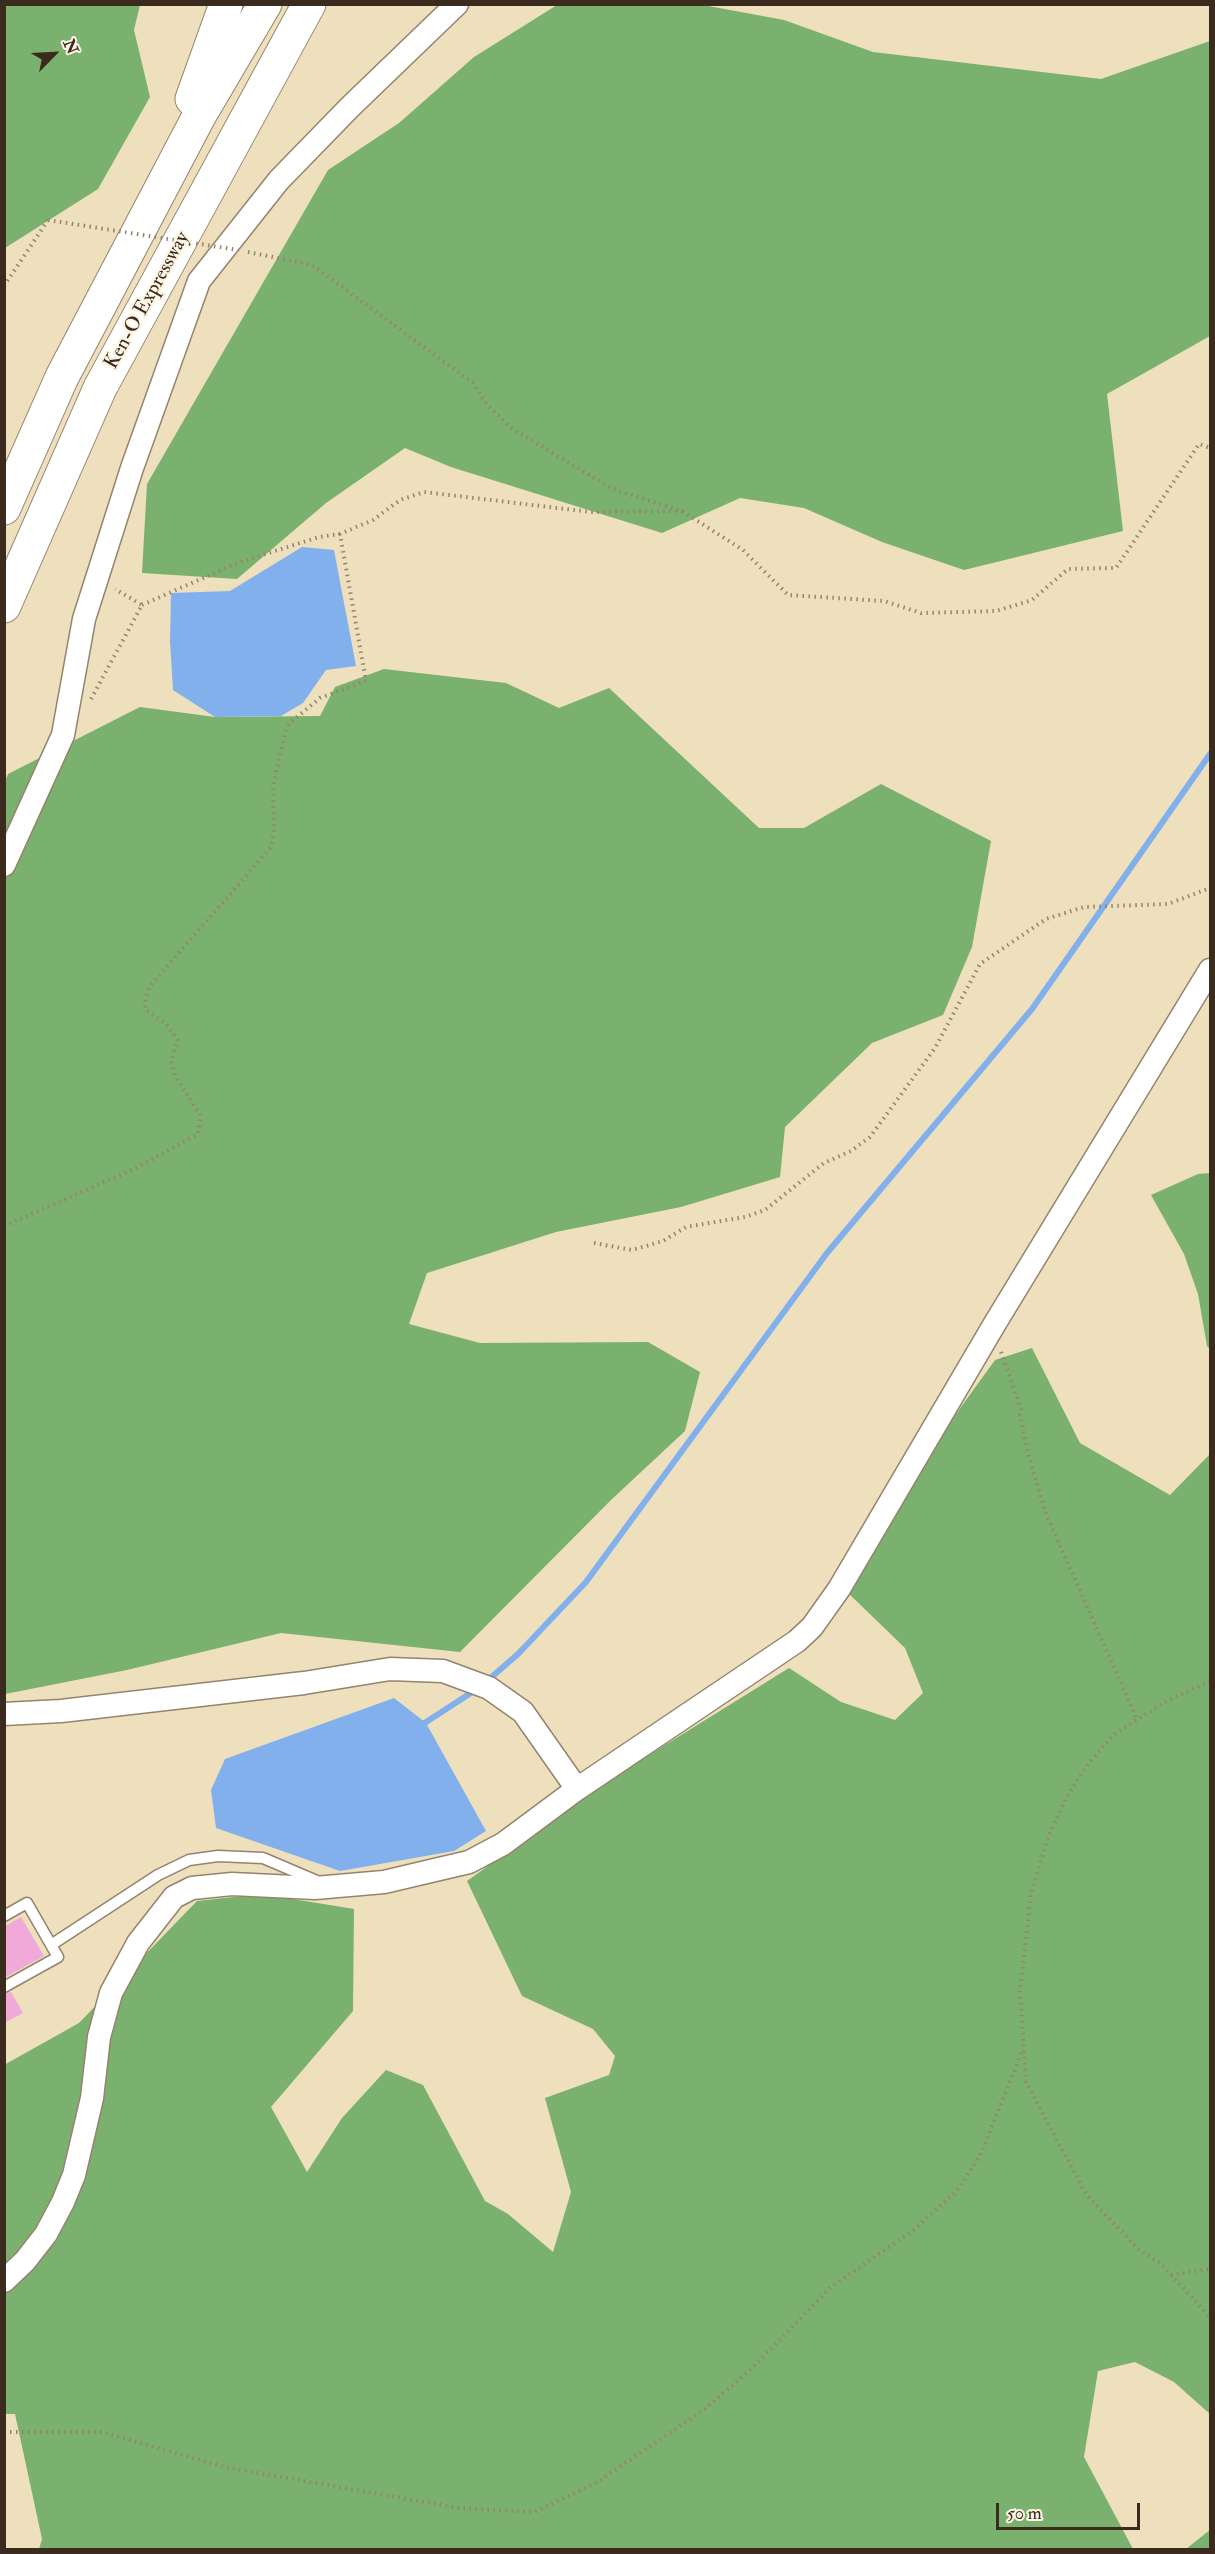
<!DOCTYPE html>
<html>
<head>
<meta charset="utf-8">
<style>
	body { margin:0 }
	#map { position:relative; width:1215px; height:2554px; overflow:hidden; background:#eedfbd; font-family:"IM FELL Double Pica",serif }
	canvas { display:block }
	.frame { position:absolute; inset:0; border:6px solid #3b2a1e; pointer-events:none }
	.north { position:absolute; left:24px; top:24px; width:60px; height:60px; -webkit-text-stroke:4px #fcf5e5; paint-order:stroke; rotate:66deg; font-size:16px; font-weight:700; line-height:24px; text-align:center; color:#3b2a1e }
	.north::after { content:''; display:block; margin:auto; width:21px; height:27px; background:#3b2a1e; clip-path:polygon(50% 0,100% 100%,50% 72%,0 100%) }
	.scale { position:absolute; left:996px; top:2503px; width:144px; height:27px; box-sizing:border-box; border:3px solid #3b2a1e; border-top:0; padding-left:8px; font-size:18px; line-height:21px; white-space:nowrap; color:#3b2a1e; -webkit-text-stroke:4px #fcf5e5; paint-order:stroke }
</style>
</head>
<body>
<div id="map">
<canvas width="1215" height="2554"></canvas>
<div class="frame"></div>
<div class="north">N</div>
<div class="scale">50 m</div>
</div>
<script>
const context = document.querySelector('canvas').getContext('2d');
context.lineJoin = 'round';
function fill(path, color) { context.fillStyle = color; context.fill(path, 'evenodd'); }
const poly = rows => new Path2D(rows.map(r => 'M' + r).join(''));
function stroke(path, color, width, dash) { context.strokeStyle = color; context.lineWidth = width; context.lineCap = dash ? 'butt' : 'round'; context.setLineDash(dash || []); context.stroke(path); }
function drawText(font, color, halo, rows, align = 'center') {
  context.font = font + ' "IM FELL Double Pica",serif'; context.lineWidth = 5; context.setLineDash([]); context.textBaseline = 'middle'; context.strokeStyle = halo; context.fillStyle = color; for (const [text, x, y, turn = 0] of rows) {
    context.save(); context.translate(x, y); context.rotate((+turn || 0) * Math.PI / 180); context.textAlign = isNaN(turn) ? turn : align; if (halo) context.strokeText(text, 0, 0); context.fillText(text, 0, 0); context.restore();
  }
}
const forest = poly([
	[5,4,140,5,134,30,150,97,98,189,5,248],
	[557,5,703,5,784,20,873,52,1101,79,1210,41,1210,336,1107,394,1123,531,964,570,882,542,804,508,740,498,662,533,451,467,405,448,326,503,237,579,142,573,147,484,328,170,399,123,474,57],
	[384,669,506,683,559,708,609,688,759,828,804,828,881,784,991,841,972,947,943,1015,872,1043,785,1127,780,1177,681,1207,556,1232,427,1273,409,1324,480,1343,648,1342,700,1372,685,1431,611,1500,460,1652,281,1633,127,1670,5,1694,4,784,8,774,140,707,215,717,320,716,335,687],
	[1210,1173,1210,1349,1207,1346,1198,1294,1184,1254,1151,1195,1198,1174],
	[1032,1348,1080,1443,1170,1495,1210,1454,1210,2414,1174,2382,1135,2362,1098,2371,1084,2457,1133,2549,39,2549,42,2539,15,2414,5,2414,4,2065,79,2023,197,1901,262,1894,354,1909,353,2011,271,2107,307,2172,342,2118,386,2070,423,2085,485,2201,508,2214,553,2252,571,2192,545,2098,609,2075,615,2056,593,2029,522,1996,467,1881,607,1781,789,1668,841,1702,895,1720,923,1693,905,1648,845,1590,940,1436,995,1360],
	[1210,2530,1210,2549,1186,2549,1201,2537]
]);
const water = poly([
	[302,547,334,550,356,666,326,670,303,703,281,716,215,717,173,690,170,641,171,593,230,591],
	[394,1698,426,1723,486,1831,454,1851,340,1871,216,1828,211,1790,225,1759]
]);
const stream = poly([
	[487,1681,518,1654,586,1582,827,1253,1032,1009,1210,754],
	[420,1726,477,1689]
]);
const building = poly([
	[21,1917,44,1956,4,1978,4,1927],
	[11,1992,23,2013,4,2023,4,1994]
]);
const path = poly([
	[248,252,312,265,473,383,487,405,514,430,613,489,682,511,743,550,788,595,884,601,921,613,996,611,1032,600,1068,569,1116,568,1199,444,1210,448],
	[4,286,48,220],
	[142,605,237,563,319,537,340,534],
	[91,699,142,605,115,589],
	[4,1226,134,1169,198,1134,201,1116,175,1076,171,1061,178,1040,166,1024,145,1009,146,997,149,987,271,847,274,830,273,786,286,729,291,722,320,698,366,681,340,534,373,520,400,500,424,492,591,512,682,511],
	[594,1243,632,1250,663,1241,686,1227,745,1217,765,1210,824,1163,851,1151,870,1137,935,1048,980,964,1046,919,1084,907,1168,904,1210,888],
	[1001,1352,1022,1411,1020,1415,1028,1453,1046,1514,1137,1719],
	[1210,1681,1165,1702,1113,1735,1086,1767,1066,1798,1047,1840,1031,1894,1020,1992,1026,2082,1086,2194,1138,2249,1160,2263,1210,2317],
	[1171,2275,1210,2269],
	[4,2432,102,2432,224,2467,459,2508,534,2512,596,2483,705,2409,751,2369,831,2287,911,2232,956,2192,980,2156,1023,2049]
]);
const service = poly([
	[4,1916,27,1903,58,1957,4,1987],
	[51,1945,158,1875,189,1860,218,1856,263,1858,317,1881]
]);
const minor = poly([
	[4,865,63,735,84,619,132,468,199,281,279,180,350,107,457,4],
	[4,1714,61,1711,304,1683,390,1669,443,1671,489,1688,523,1712,577,1789],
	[4,2281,25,2261,46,2234,63,2202,74,2175,92,2098,99,2037,111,1993,138,1943,174,1897,192,1888,232,1884,315,1888,384,1882,469,1862,503,1844,577,1789,797,1641,812,1627,839,1589,994,1325,1210,970]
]);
const motorway = poly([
	[192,99,226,4],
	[4,508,62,377,198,118,265,4],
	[4,606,100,388,309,4]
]);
const pathBridge = poly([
	[48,220,238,250]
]);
const streetNames = [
	["Ken-O Expressway",148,301,-61]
];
fill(forest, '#7ab16e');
fill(water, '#81b0ec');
stroke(stream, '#81b0ec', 6);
fill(building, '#f1a9da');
stroke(service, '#94846e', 13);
stroke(minor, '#94846e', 25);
stroke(motorway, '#94846e', 35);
stroke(path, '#94846e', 4, [1.5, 4.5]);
stroke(service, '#fff', 10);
stroke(minor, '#fff', 22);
stroke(motorway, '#fff', 33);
stroke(pathBridge, '#94846e', 4, [1.5, 4.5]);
drawText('20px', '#3b2a1e', '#fcf5e5', streetNames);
</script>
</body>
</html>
